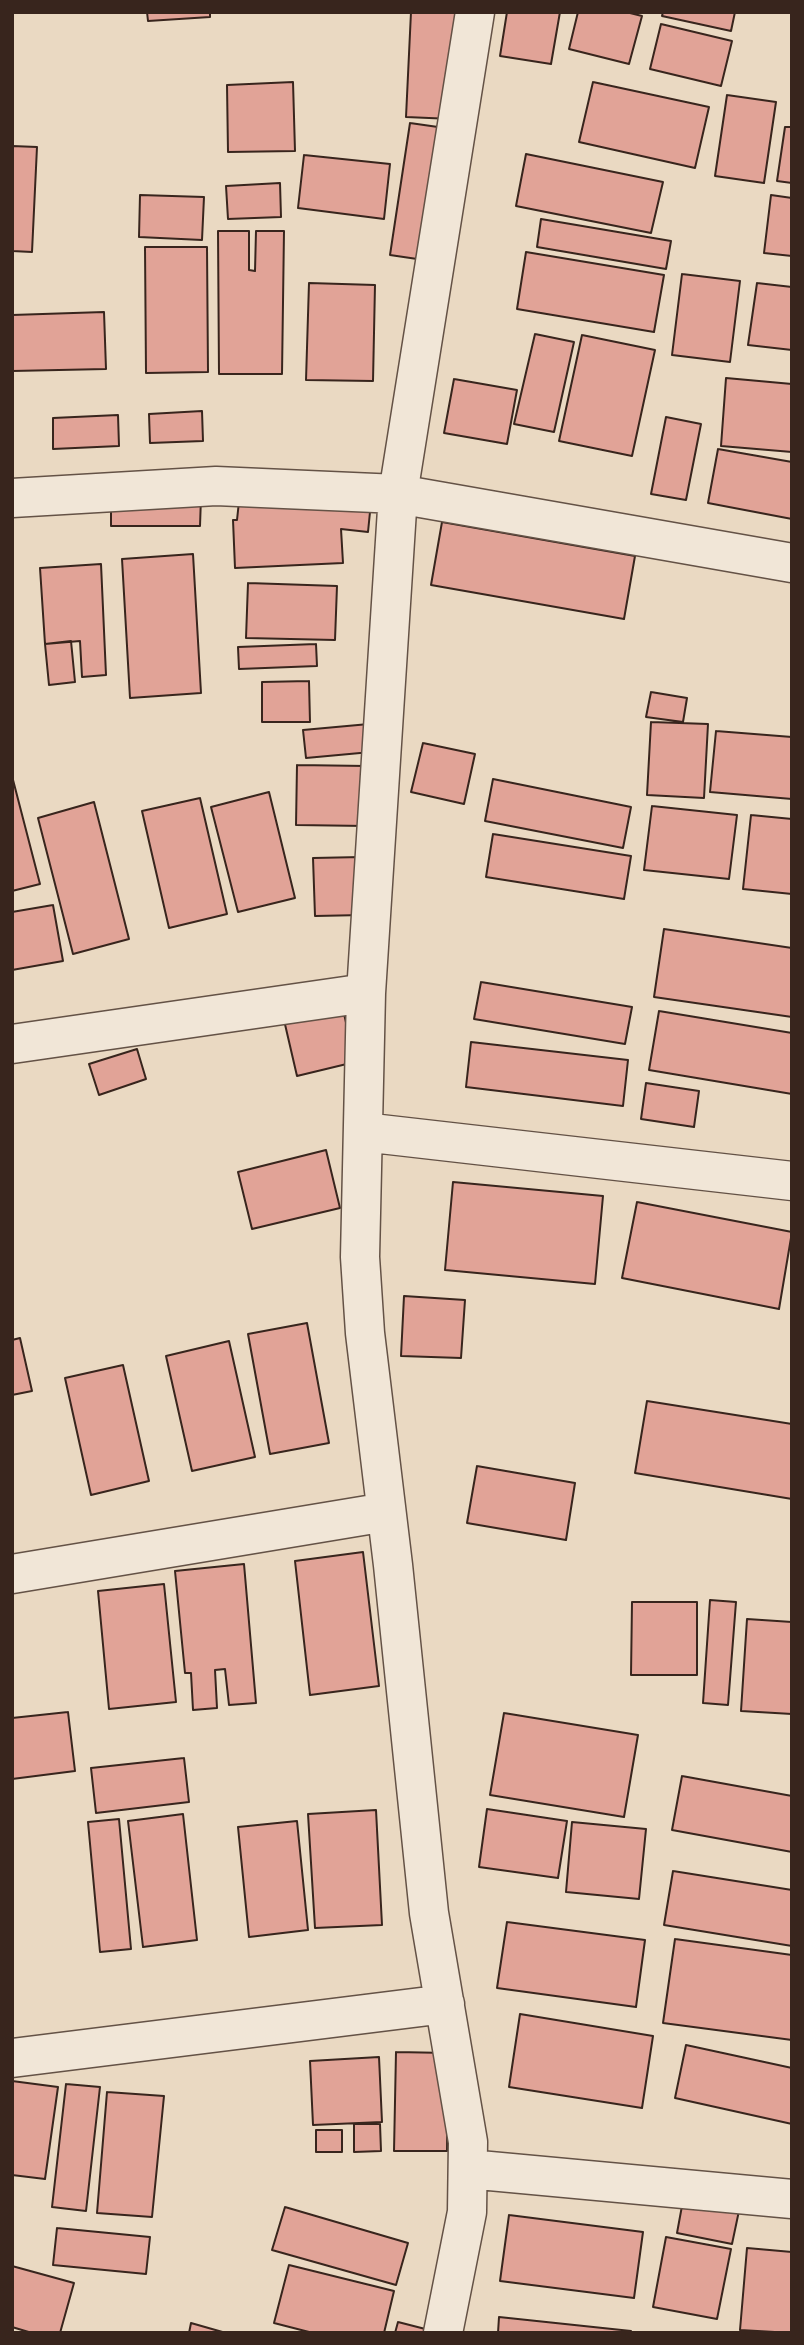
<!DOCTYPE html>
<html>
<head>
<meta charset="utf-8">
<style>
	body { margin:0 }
	#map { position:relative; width:804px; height:2345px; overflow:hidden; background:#ead9c2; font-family:Vollkorn,serif }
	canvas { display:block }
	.frame { position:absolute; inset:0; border:14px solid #38251d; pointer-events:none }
</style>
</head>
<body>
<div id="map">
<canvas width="804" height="2345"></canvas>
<div class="frame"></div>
</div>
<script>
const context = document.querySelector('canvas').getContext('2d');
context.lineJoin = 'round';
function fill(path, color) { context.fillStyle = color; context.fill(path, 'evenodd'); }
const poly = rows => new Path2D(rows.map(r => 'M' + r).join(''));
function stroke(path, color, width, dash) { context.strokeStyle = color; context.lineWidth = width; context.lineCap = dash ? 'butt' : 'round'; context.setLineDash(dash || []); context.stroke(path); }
const building = poly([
	[147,12,210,12,210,17,148,21,147,12],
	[411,12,457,12,452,119,406,117,411,12],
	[507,12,560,12,551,64,500,56,507,12],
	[578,12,626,12,642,16,629,64,569,49,578,12],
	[663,12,735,12,731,31,662,16,663,12],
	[661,24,732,41,721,86,650,69,661,24],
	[293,82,295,151,228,152,227,85,293,82],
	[593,82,709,107,695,168,579,142,593,82],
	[727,95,776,102,764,183,715,176,727,95],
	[410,123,445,128,424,260,390,255,410,123],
	[785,127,792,127,792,183,777,181,785,127],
	[12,146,37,147,32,252,12,251,12,146],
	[526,154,663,182,651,233,516,206,526,154],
	[304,155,390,164,384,219,298,208,304,155],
	[280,183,281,217,228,219,226,186,280,183],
	[140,195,204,197,202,240,139,237,140,195],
	[771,195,792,198,792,256,764,253,771,195],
	[541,219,671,241,666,269,537,247,541,219],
	[218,231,249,231,249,270,255,271,256,231,284,231,282,374,219,374,218,231],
	[145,247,207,247,208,372,146,373,145,247],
	[526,252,664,275,654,332,517,309,526,252],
	[682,274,740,281,730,362,672,355,682,274],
	[309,283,375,285,373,381,306,380,309,283],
	[757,283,792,287,792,350,748,345,757,283],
	[104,312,106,369,12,371,12,315,104,312],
	[535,334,574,342,554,432,514,424,535,334],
	[582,335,655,350,632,456,559,441,582,335],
	[726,378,792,384,792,452,721,446,726,378],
	[454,379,517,390,507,444,444,433,454,379],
	[202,411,203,441,150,443,149,414,202,411],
	[118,415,119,446,53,449,53,418,118,415],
	[666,417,701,424,686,500,651,494,666,417],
	[718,449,792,462,792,519,708,503,718,449],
	[240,492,371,502,368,532,341,529,343,563,235,568,233,520,237,520,240,492],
	[111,497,201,497,200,526,111,526,111,497],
	[442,522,635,556,624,619,431,585,442,522],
	[193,554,201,693,130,698,122,559,193,554],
	[101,564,106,675,82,677,80,641,45,644,40,568,101,564],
	[248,583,337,586,335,640,246,638,248,583],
	[71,641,75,682,49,685,45,644,71,641],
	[316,644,317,666,239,669,238,647,316,644],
	[309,681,310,722,262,722,262,682,309,681],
	[651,692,687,698,683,722,646,717,651,692],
	[651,722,708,724,704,798,647,795,651,722],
	[369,724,371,752,306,758,303,730,369,724],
	[716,731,792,737,792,799,710,792,716,731],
	[423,743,475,754,464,804,411,792,423,743],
	[297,765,366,766,366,826,296,825,297,765],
	[12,776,40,884,12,891,12,776],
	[493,779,631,807,623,848,485,821,493,779],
	[269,792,295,898,238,912,211,807,269,792],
	[200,798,227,914,169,928,142,811,200,798],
	[94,802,129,939,73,954,38,818,94,802],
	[652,806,737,815,729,879,644,870,652,806],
	[751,815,792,819,792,894,743,889,751,815],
	[493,834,631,856,624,899,486,877,493,834],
	[362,857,363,915,315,916,313,858,362,857],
	[53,905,63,961,12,970,12,912,53,905],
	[664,929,792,948,792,1017,654,997,664,929],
	[481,982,632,1007,625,1044,474,1019,481,982],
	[342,1005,355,1062,297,1076,284,1020,342,1005],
	[659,1011,792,1033,792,1094,649,1070,659,1011],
	[471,1042,628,1060,623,1106,466,1087,471,1042],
	[137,1049,146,1079,99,1095,89,1064,137,1049],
	[646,1083,699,1091,694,1127,641,1119,646,1083],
	[326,1150,340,1208,252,1229,238,1172,326,1150],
	[453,1182,603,1196,595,1284,445,1270,453,1182],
	[637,1202,792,1232,779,1309,622,1278,637,1202],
	[404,1296,465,1300,461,1358,401,1356,404,1296],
	[307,1323,329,1443,270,1454,248,1334,307,1323],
	[20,1338,32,1391,12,1395,12,1340,20,1338],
	[229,1341,255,1457,192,1471,166,1356,229,1341],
	[123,1365,149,1481,91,1495,65,1378,123,1365],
	[647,1401,792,1424,792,1499,635,1473,647,1401],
	[477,1466,575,1483,566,1540,467,1523,477,1466],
	[363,1552,379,1686,310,1695,295,1561,363,1552],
	[244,1564,256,1703,229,1705,225,1669,215,1670,217,1708,193,1710,191,1673,185,1673,175,1571,244,1564],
	[164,1584,176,1702,109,1709,98,1591,164,1584],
	[710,1600,736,1602,728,1705,703,1703,710,1600],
	[632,1602,697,1602,697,1675,631,1675,632,1602],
	[747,1619,792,1622,792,1714,741,1711,747,1619],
	[68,1712,75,1771,12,1779,12,1718,68,1712],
	[504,1713,638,1735,624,1817,490,1795,504,1713],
	[184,1758,189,1802,96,1813,91,1768,184,1758],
	[682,1776,792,1796,792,1852,672,1830,682,1776],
	[487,1809,567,1821,558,1878,479,1867,487,1809],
	[376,1810,382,1925,315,1928,308,1814,376,1810],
	[183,1814,197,1940,143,1947,128,1821,183,1814],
	[119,1819,131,1949,100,1952,88,1822,119,1819],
	[297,1821,308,1930,249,1937,238,1827,297,1821],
	[572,1822,646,1829,639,1899,566,1892,572,1822],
	[673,1871,792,1890,792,1946,664,1925,673,1871],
	[507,1922,645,1940,636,2007,497,1988,507,1922],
	[675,1939,792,1955,792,2040,663,2023,675,1939],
	[520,2014,653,2036,642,2108,509,2087,520,2014],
	[686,2045,792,2068,792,2124,675,2098,686,2045],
	[396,2052,448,2053,447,2151,394,2151,396,2052],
	[379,2057,382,2122,313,2125,310,2061,379,2057],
	[12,2081,58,2087,45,2179,12,2175,12,2081],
	[66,2084,100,2087,86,2211,52,2207,66,2084],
	[107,2092,164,2096,152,2217,97,2213,107,2092],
	[354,2124,380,2124,381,2151,354,2152,354,2124],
	[316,2130,342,2130,342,2152,316,2152,316,2130],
	[684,2195,740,2206,732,2244,677,2233,684,2195],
	[285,2207,408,2243,396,2285,272,2250,285,2207],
	[509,2215,643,2232,634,2298,500,2281,509,2215],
	[57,2228,150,2237,146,2274,53,2265,57,2228],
	[666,2237,731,2249,717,2319,653,2307,666,2237],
	[747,2248,792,2252,792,2333,740,2330,747,2248],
	[289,2265,394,2291,384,2333,313,2333,274,2323,289,2265],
	[12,2266,74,2283,60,2333,32,2333,12,2327,12,2266],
	[499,2317,631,2331,631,2333,498,2333,499,2317],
	[398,2322,437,2332,436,2333,395,2333,398,2322],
	[191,2323,226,2333,189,2333,191,2323]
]);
const street = poly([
	[12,498,216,486,398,494,792,563],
	[12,1044,366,993],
	[363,1132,792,1181],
	[12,1574,386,1512],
	[12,2058,445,2004],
	[468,2169,792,2199],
	[443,2333,467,2212,468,2142,429,1913,393,1565,365,1333,360,1257,366,993,398,494,475,12]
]);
fill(building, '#e1a397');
stroke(building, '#38251d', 2);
stroke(street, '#645246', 41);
stroke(street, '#f1e6d7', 38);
</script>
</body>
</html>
